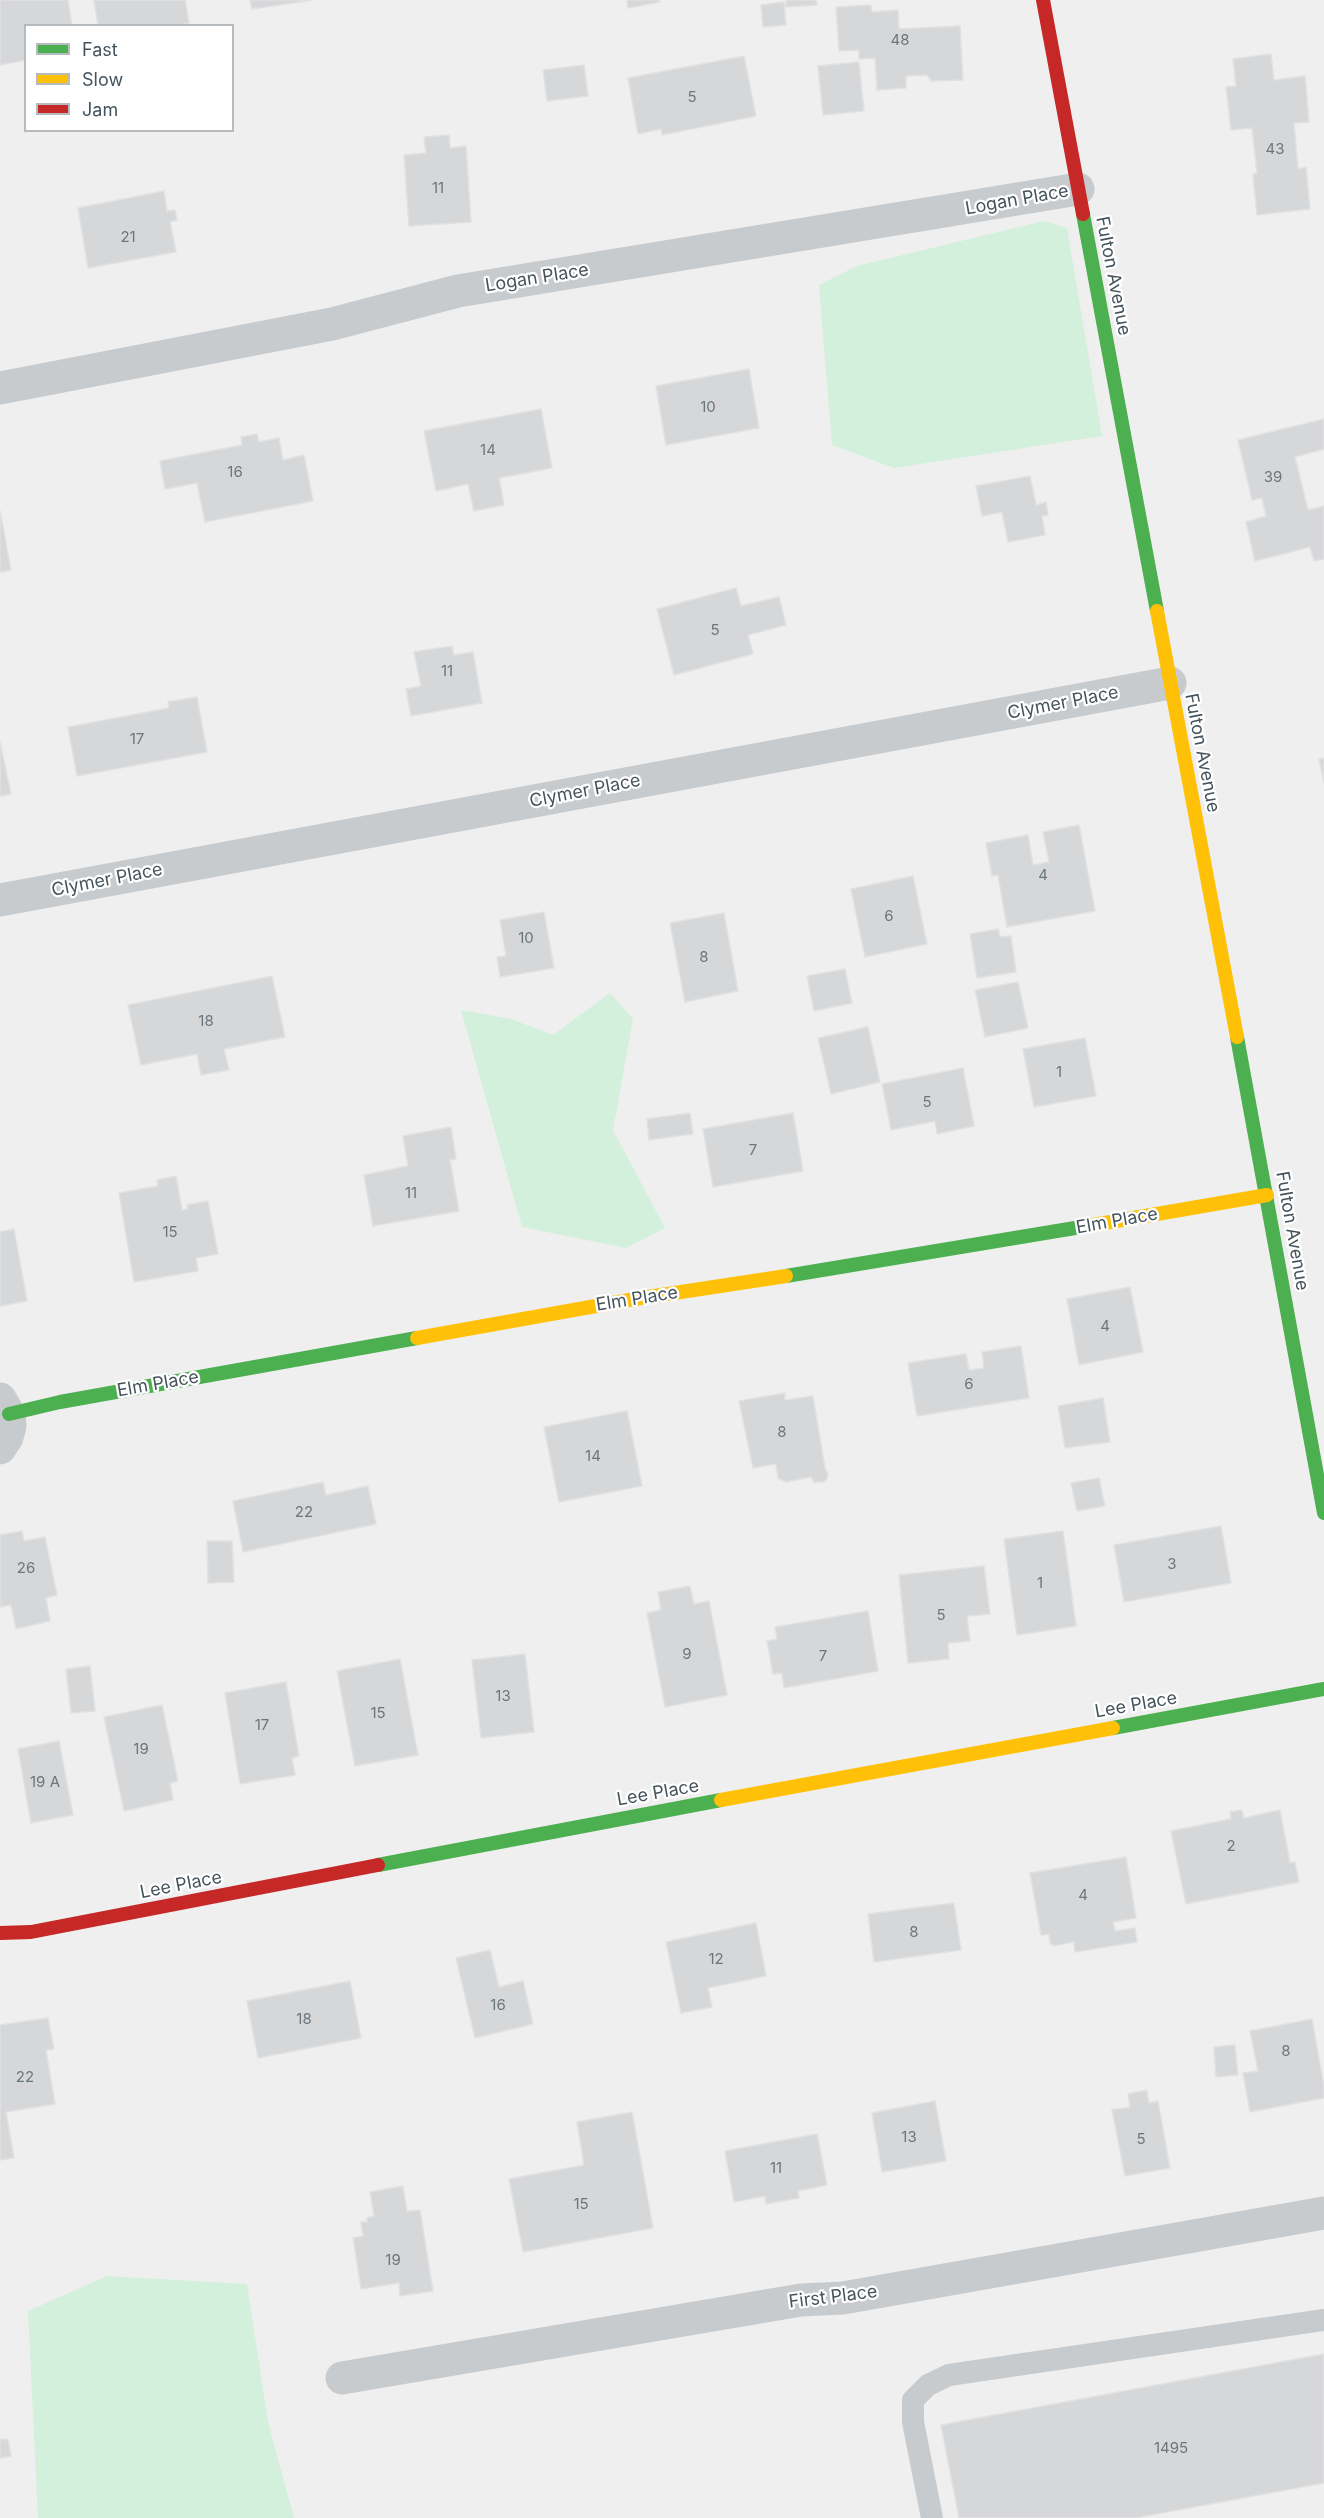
<!DOCTYPE html>
<html>
<head>
<meta charset="utf-8">
<style>
	body { margin:0 }
	#map { position:relative; width:1324px; height:2518px; overflow:hidden; background:#f0efef; font-family:Inter,sans-serif }
	canvas { display:block }
	.legend { position:absolute; left:24px; top:24px; width:210px; height:108px; box-sizing:border-box; background:#fff; border:2px solid #b5bbbe; margin:0; padding:8px 10px; list-style:none; font-size:18px; color:#45545c }
	.legend li { display:flex; align-items:center; gap:12px; height:30px }
	.legend b { width:30px; border:2px solid #b5bbbe }
</style>
</head>
<body>
<div id="map">
<canvas width="1324" height="2518"></canvas>
<ul class="legend">
<li><b style="height:8px;background:#4caf50"></b>Fast</li>
<li><b style="height:8px;background:#ffc107"></b>Slow</li>
<li><b style="height:8px;background:#c62828"></b>Jam</li>
</ul>
</div>
<script>
const context = document.querySelector('canvas').getContext('2d');
context.lineJoin = 'round';
function fill(path, color) { context.fillStyle = color; context.fill(path, 'evenodd'); }
const poly = rows => new Path2D(rows.map(r => 'M' + r).join(''));
function stroke(path, color, width, dash) { context.strokeStyle = color; context.lineWidth = width; context.lineCap = dash ? 'butt' : 'round'; context.setLineDash(dash || []); context.stroke(path); }
function drawText(font, color, halo, rows, align = 'center') {
  context.font = font + ' Inter,sans-serif'; context.lineWidth = 4.5; context.setLineDash([]); context.textBaseline = 'middle'; context.strokeStyle = halo; context.fillStyle = color; for (const [text, x, y, turn = 0] of rows) {
    context.save(); context.translate(x, y); context.rotate((+turn || 0) * Math.PI / 180); context.textAlign = isNaN(turn) ? turn : align; if (halo) context.strokeText(text, 0, 0); context.fillText(text, 0, 0); context.restore();
  }
}
const green = poly([
	[1044,221,1067,228,1102,436,894,468,832,445,819,285,857,266],
	[610,993,633,1019,613,1130,665,1228,626,1248,522,1227,461,1010,511,1019,553,1035],
	[107,2276,247,2284,268,2422,294,2518,38,2518,28,2311]
]);
const building = poly([
	[0,0,68,0,72,26,26,26,26,60,0,65,0,0],
	[94,0,185,0,189,23,175,26,98,26,94,0],
	[250,0,313,0,252,9,250,0],
	[627,0,659,0,660,2,628,8,627,0],
	[786,0,816,0,817,5,786,7,786,0],
	[784,2,786,25,763,27,761,5,784,2],
	[871,5,872,12,898,10,899,29,960,26,963,80,931,81,927,75,906,76,906,88,877,90,875,58,859,59,859,50,839,51,836,7,871,5],
	[1271,54,1274,80,1305,76,1309,122,1294,123,1298,169,1306,167,1310,209,1257,215,1253,174,1257,173,1252,128,1231,130,1226,87,1236,86,1233,59,1271,54],
	[744,56,756,116,662,135,661,129,638,134,628,78,744,56],
	[859,62,864,111,823,115,818,66,859,62],
	[584,65,588,96,547,101,543,70,584,65],
	[449,135,450,148,466,146,471,222,409,226,404,155,426,153,424,137,449,135],
	[164,191,167,211,175,210,177,220,170,222,176,252,88,268,78,208,164,191],
	[749,369,759,428,666,445,656,386,749,369],
	[541,409,552,468,499,478,504,505,474,511,468,484,436,491,424,431,541,409],
	[1324,419,1324,449,1295,457,1308,510,1324,506,1324,559,1314,561,1310,547,1255,561,1246,522,1266,516,1262,498,1252,500,1238,440,1324,419],
	[257,434,259,442,279,438,283,460,304,455,313,501,205,522,197,483,165,489,160,461,242,445,241,437,257,434],
	[1030,476,1036,505,1046,502,1048,515,1042,516,1045,535,1008,542,1002,512,982,516,976,486,1030,476],
	[0,511,11,570,0,572,0,511],
	[736,588,741,606,779,597,786,625,748,635,753,654,674,675,657,609,736,588],
	[452,646,454,655,473,652,482,703,411,716,406,689,421,686,414,652,452,646],
	[197,697,207,752,77,776,68,727,169,708,168,702,197,697],
	[0,742,11,794,0,796,0,742],
	[1324,758,1324,783,1319,759,1324,758],
	[1079,825,1095,911,1007,927,998,875,992,876,986,843,1028,835,1033,865,1049,862,1043,832,1079,825],
	[913,876,927,944,865,957,851,889,913,876],
	[544,912,554,968,500,977,497,957,506,956,500,920,544,912],
	[724,913,738,991,685,1002,670,923,724,913],
	[998,929,1000,937,1011,936,1016,972,977,978,970,934,998,929],
	[845,969,852,1003,814,1011,807,976,845,969],
	[272,976,285,1037,224,1049,229,1070,201,1075,197,1054,141,1065,128,1005,272,976],
	[1018,982,1028,1028,985,1037,975,990,1018,982],
	[868,1027,880,1082,831,1094,818,1038,868,1027],
	[1085,1038,1096,1096,1034,1107,1023,1049,1085,1038],
	[963,1068,974,1126,937,1134,935,1121,891,1130,882,1084,963,1068],
	[690,1113,693,1134,649,1140,647,1119,690,1113],
	[793,1113,803,1171,713,1187,703,1129,793,1113],
	[451,1127,456,1159,450,1160,459,1211,373,1226,364,1175,408,1166,403,1136,451,1127],
	[176,1176,182,1210,188,1209,187,1205,208,1201,218,1254,196,1258,198,1271,134,1282,119,1193,158,1186,157,1180,176,1176],
	[14,1229,27,1301,0,1306,0,1232,14,1229],
	[1130,1287,1143,1352,1079,1365,1067,1299,1130,1287],
	[1021,1346,1029,1398,917,1416,908,1363,966,1354,969,1370,984,1368,982,1352,1021,1346],
	[785,1393,785,1400,813,1396,825,1468,828,1474,827,1479,824,1482,814,1482,811,1477,786,1482,778,1478,776,1464,753,1468,739,1401,785,1393],
	[1103,1398,1110,1442,1065,1448,1058,1406,1103,1398],
	[627,1411,642,1486,559,1502,544,1427,627,1411],
	[1099,1478,1105,1506,1077,1511,1071,1483,1099,1478],
	[323,1482,326,1495,368,1486,376,1524,243,1552,233,1501,323,1482],
	[1221,1526,1231,1583,1124,1602,1114,1545,1221,1526],
	[22,1531,24,1541,45,1537,57,1595,46,1598,50,1621,16,1629,11,1605,0,1607,0,1535,22,1531],
	[1063,1531,1076,1626,1017,1635,1004,1539,1063,1531],
	[207,1541,232,1541,234,1582,208,1583,207,1541],
	[984,1566,990,1614,967,1616,970,1641,948,1643,949,1659,908,1663,899,1575,984,1566],
	[690,1586,694,1604,709,1601,727,1695,665,1707,647,1613,661,1610,658,1592,690,1586],
	[868,1611,878,1671,784,1688,782,1673,773,1674,767,1641,777,1639,775,1627,868,1611],
	[525,1654,534,1732,481,1738,472,1660,525,1654],
	[400,1659,418,1755,355,1766,337,1671,400,1659],
	[90,1666,95,1711,71,1713,66,1669,90,1666],
	[286,1682,299,1756,292,1758,295,1775,240,1784,225,1693,286,1682],
	[162,1705,178,1781,170,1783,173,1800,124,1811,104,1717,162,1705],
	[59,1741,73,1815,31,1823,18,1749,59,1741],
	[1242,1810,1244,1818,1280,1810,1290,1863,1295,1862,1299,1882,1186,1904,1171,1831,1231,1819,1230,1812,1242,1810],
	[1126,1857,1136,1918,1113,1922,1115,1931,1135,1928,1137,1942,1075,1952,1074,1942,1053,1946,1050,1942,1049,1934,1041,1935,1030,1873,1126,1857],
	[954,1903,961,1950,874,1962,868,1914,954,1903],
	[756,1923,766,1976,708,1988,712,2007,681,2013,666,1942,756,1923],
	[490,1950,499,1987,523,1981,533,2024,475,2038,456,1958,490,1950],
	[350,1981,361,2038,258,2058,247,2001,350,1981],
	[48,2018,54,2049,46,2050,55,2104,6,2112,14,2158,0,2160,0,2025,48,2018],
	[1312,2019,1324,2086,1324,2098,1250,2112,1243,2073,1258,2071,1250,2031,1312,2019],
	[1235,2045,1238,2075,1216,2077,1214,2047,1235,2045],
	[1147,2090,1149,2103,1158,2101,1170,2168,1125,2176,1112,2110,1130,2107,1128,2094,1147,2090],
	[935,2101,946,2161,882,2172,872,2113,935,2101],
	[632,2112,653,2228,523,2252,509,2179,584,2165,577,2122,632,2112],
	[817,2134,827,2185,798,2191,799,2198,766,2204,765,2196,734,2202,725,2151,817,2134],
	[403,2186,407,2211,420,2210,433,2291,400,2296,399,2283,361,2289,353,2238,363,2236,361,2222,367,2222,367,2218,374,2216,370,2192,403,2186],
	[1324,2354,1324,2483,1135,2518,959,2518,941,2425,1324,2354],
	[8,2439,11,2456,0,2458,0,2440,8,2439]
]);
const lane = poly([
	[932,2518,913,2422,913,2400,928,2385,949,2375,1324,2320]
]);
const street = poly([
	[0,388,332,324,458,291,1078,189],
	[0,900,1170,683],
	[0,1399,9,1414,10,1426,7,1437,0,1448],
	[342,2378,801,2300,843,2298,1324,2213]
]);
const fast = poly([
	[1083,214,1157,611],
	[1237,1037,1324,1513],
	[786,1276,1093,1225],
	[9,1414,60,1402,417,1338],
	[1113,1728,1324,1689],
	[378,1865,721,1800]
]);
const slow = poly([
	[1157,611,1237,1037],
	[1093,1225,1267,1195],
	[417,1338,635,1299,786,1276],
	[721,1800,1113,1728]
]);
const jam = poly([
	[1043,0,1083,214],
	[0,1933,31,1932,378,1865]
]);
const numberNames = [
	["48",900,40],
	["5",692,97],
	["43",1275,149],
	["11",438,188],
	["21",128,237],
	["10",708,407],
	["14",488,450],
	["16",235,472],
	["39",1273,477],
	["5",715,630],
	["11",447,671],
	["17",137,739],
	["4",1043,875],
	["6",889,916],
	["10",526,938],
	["8",704,957],
	["18",206,1021],
	["1",1059,1072],
	["5",927,1102],
	["7",753,1150],
	["11",411,1193],
	["15",170,1232],
	["4",1105,1326],
	["6",969,1384],
	["8",782,1432],
	["14",593,1456],
	["22",304,1512],
	["3",1172,1564],
	["26",26,1568],
	["1",1040,1583],
	["5",941,1615],
	["9",687,1654],
	["7",823,1656],
	["13",503,1696],
	["15",378,1713],
	["17",262,1725],
	["19",141,1749],
	["19 A",45,1782],
	["2",1231,1846],
	["4",1083,1895],
	["8",914,1932],
	["12",716,1959],
	["16",498,2005],
	["18",304,2019],
	["8",1286,2051],
	["22",25,2077],
	["13",909,2137],
	["5",1141,2139],
	["11",776,2168],
	["15",581,2204],
	["19",393,2260],
	["1495",1171,2448]
];
const streetNames = [
	["Logan Place",1017,200,-10],
	["Fulton Avenue",1113,276,79],
	["Logan Place",537,278,-9],
	["Clymer Place",1063,703,-11],
	["Fulton Avenue",1202,753,79],
	["Clymer Place",585,791,-11],
	["Clymer Place",107,880,-11],
	["Elm Place",1117,1221,-10],
	["Fulton Avenue",1292,1231,80],
	["Elm Place",637,1299,-9],
	["Elm Place",158,1384,-10],
	["Lee Place",1136,1705,-10],
	["Lee Place",658,1793,-10],
	["Lee Place",181,1885,-11],
	["First Place",833,2297,-7]
];
fill(green, '#d2f0db');
fill(building, '#d6d7d8');
stroke(building, '#e1e1e2', 1.5);
stroke(lane, '#c8cbce', 22);
stroke(street, '#c8cbce', 33);
stroke(fast, '#4caf50', 14);
stroke(slow, '#ffc107', 14);
stroke(jam, '#c62828', 14);
drawText('15px', '#6b767c', null, numberNames);
drawText('18px', '#45545c', '#fff', streetNames);
</script>
</body>
</html>
